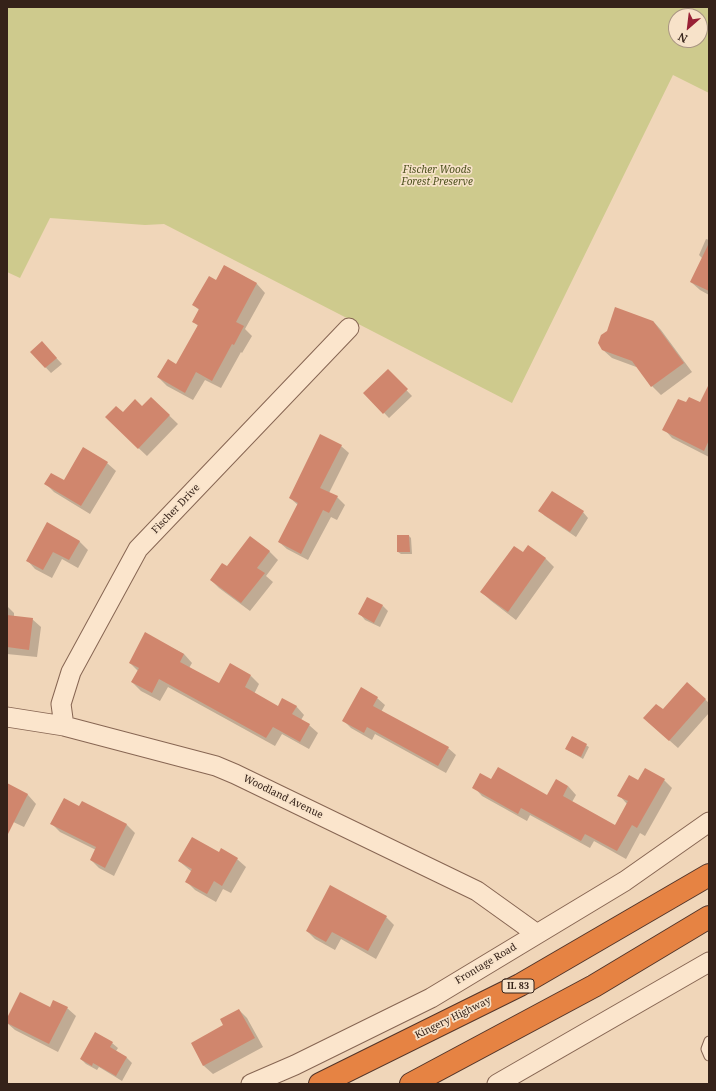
<!DOCTYPE html>
<html>
<head>
<meta charset="utf-8">
<style>
	body { margin:0 }
	#map { position:relative; width:716px; height:1091px; overflow:hidden; background:#f0d6b9; font-family:"Noto Serif",serif }
	canvas { display:block }
	.frame { position:absolute; inset:0; border:8px solid #352219; pointer-events:none }
	.north { position:absolute; left:668px; top:8px; width:40px; height:40px; box-sizing:border-box; background:#f7e2c9; border:1px solid #a99583; border-radius:50%; rotate:208deg; font-size:11px; font-weight:700; line-height:16px; text-align:center; color:#352219 }
	.north::after { content:''; display:block; margin:auto; width:14px; height:18px; background:#982035; clip-path:polygon(50% 0,100% 100%,50% 72%,0 100%) }
</style>
</head>
<body>
<div id="map">
<canvas width="716" height="1091"></canvas>
<div class="frame"></div>
<div class="north">N</div>
</div>
<script>
const context = document.querySelector('canvas').getContext('2d');
context.lineJoin = 'round';
function fill(path, color) { context.fillStyle = color; context.fill(path, 'evenodd'); }
const poly = rows => new Path2D(rows.map(r => 'M' + r).join(''));
function stroke(path, color, width, dash) { context.strokeStyle = color; context.lineWidth = width; context.lineCap = dash ? 'butt' : 'round'; context.setLineDash(dash || []); context.stroke(path); }
function drawText(font, color, halo, rows, align = 'center') {
  context.font = font + ' "Noto Serif",serif'; context.lineWidth = 3.5; context.setLineDash([]); context.textBaseline = 'middle'; context.strokeStyle = halo; context.fillStyle = color; for (const [text, x, y, turn = 0] of rows) {
    context.save(); context.translate(x, y); context.rotate((+turn || 0) * Math.PI / 180); context.textAlign = isNaN(turn) ? turn : align; if (halo) context.strokeText(text, 0, 0); context.fillText(text, 0, 0); context.restore();
  }
}
const green = poly([
	[7,7,709,7,709,93,673,75,512,403,164,224,145,225,50,218,20,278,7,272],
	[676,16,700,16,700,40,676,40]
]);
const shadow = poly([
	[706,239,709,240,709,295,700,290,691,282,703,259,699,255],
	[225,266,257,284,265,293,245,329,252,336,242,353,241,352,221,388,205,380,193,400,167,386,158,377,177,365,198,326,194,322,200,311,194,305,216,281],
	[653,321,661,330,692,372,661,395,652,386,639,368,612,358,603,350],
	[47,348,62,364,51,373,31,352],
	[388,371,412,396,389,418,365,393],
	[709,388,709,457,672,438,664,429,686,404,700,404],
	[151,398,178,424,147,456,115,426,123,413,142,407],
	[341,446,349,453,329,493,337,497,345,505,337,520,331,517,308,560,287,549,279,542,298,505,290,498],
	[107,463,116,471,90,514,54,492,46,484,64,482],
	[540,511,583,512,588,518,576,537,545,516],
	[409,536,411,538,412,554,401,554,398,552],
	[79,541,88,550,78,568,62,559,52,578,35,569,27,560],
	[529,547,546,559,554,567,516,620,490,600,482,592,523,554],
	[269,551,278,560,266,576,273,582,250,611,219,588,211,580,227,568],
	[7,606,14,613,14,617,32,619,41,627,37,657,7,654],
	[383,606,388,611,380,627,365,620,360,614],
	[146,634,184,654,192,663,189,668,220,684,251,676,259,684,254,694,278,707,296,706,304,715,301,720,309,725,318,733,309,749,282,734,275,746,168,687,160,701,141,691,132,682,138,671,130,663],
	[687,683,709,703,709,713,678,748,653,726,663,711],
	[377,698,385,705,381,712,448,748,456,755,446,773,375,734,372,740,351,728,343,720],
	[572,737,589,747,583,759,566,749],
	[664,780,672,788,645,836,640,833,626,859,594,841,590,848,530,815,527,821,482,796,474,787,492,781,547,796,568,786,576,795,572,802,615,826,627,804,619,795,638,782],
	[7,784,28,795,36,804,24,827,7,819],
	[80,807,127,825,135,833,114,876,99,868,91,860,96,850,60,832,52,824],
	[220,854,237,859,246,867,231,893,223,889,216,902,195,890,187,882,192,872,179,861],
	[386,917,394,925,376,959,341,939,335,950,315,939,307,931],
	[50,1008,67,1008,76,1016,58,1052,15,1030,7,1023,7,1020],
	[239,1010,247,1018,263,1047,213,1074,204,1066,192,1044,224,1026],
	[112,1043,118,1048,116,1051,127,1058,132,1063,122,1081,99,1067,97,1070,86,1064,81,1059]
]);
const building = poly([
	[709,243,709,291,690,282],
	[224,265,257,283,236,322,244,326,234,345,232,344,212,381,196,372,185,393,157,377,168,359,176,364,198,325,192,322,199,309,192,305,209,276,216,280],
	[615,307,653,321,684,363,651,387,632,361,602,350,598,343,601,335,607,331],
	[42,341,57,358,45,368,30,352],
	[388,369,408,389,383,414,363,393],
	[709,384,709,440,704,451,662,430,678,399,686,402,689,397,700,402],
	[151,397,170,415,138,449,105,417,116,406,123,412,135,399,142,406],
	[320,434,342,445,320,488,338,496,329,513,323,510,301,554,278,542,298,503,289,498],
	[83,447,108,462,81,506,44,484,51,473,64,480],
	[552,491,584,511,570,532,538,511],
	[47,522,80,541,69,560,53,552,43,570,26,561],
	[397,535,409,535,410,552,397,552],
	[250,536,270,551,257,568,265,573,241,603,210,580,222,563,227,566],
	[528,545,546,558,508,612,480,592,514,546,523,552],
	[367,597,383,605,374,623,358,614],
	[7,615,33,618,29,650,7,647],
	[145,632,184,654,180,662,219,683,230,663,251,675,245,687,278,706,282,698,297,706,292,714,310,724,300,742,273,727,266,738,159,679,152,693,131,682,139,668,129,663],
	[687,682,706,699,669,741,643,718,656,704,663,709],
	[361,687,378,697,373,706,449,747,438,766,367,727,364,733,342,721],
	[572,736,587,744,581,757,565,749],
	[498,767,547,795,556,779,568,786,563,796,615,825,628,801,617,796,629,775,638,780,645,768,665,779,637,828,632,825,617,851,585,834,581,841,521,808,518,814,472,788,480,773,491,779],
	[7,783,28,794,7,836],
	[64,798,79,806,82,801,127,824,105,868,90,860,96,847,50,824],
	[192,837,219,852,221,848,238,858,222,886,214,881,207,894,185,882,192,869,178,861],
	[330,885,387,916,368,951,332,932,326,942,306,931],
	[20,992,50,1007,53,1000,68,1007,49,1044,7,1023,7,1018],
	[239,1009,255,1038,203,1066,191,1043,223,1025,220,1019],
	[95,1032,113,1042,110,1047,127,1057,116,1076,93,1063,92,1066,80,1059]
]);
const lane = poly([
	[709,1041,706,1049,709,1056]
]);
const street = poly([
	[7,717,64,726,216,766,235,774,477,891,537,934],
	[64,726,61,704,71,672,138,549,349,328],
	[251,1084,295,1065,431,998,625,881,709,822],
	[497,1084,709,962]
]);
const highway = poly([
	[320,1084,520,985,709,875],
	[411,1084,594,986,709,917]
]);
const shields = [
	[518,986,32]
];
const shieldNames = [
	["IL 83",518,986]
];
const parkNames = [
	["Fischer Woods",437,170],
	["Forest Preserve",437,182]
];
const streetNames = [
	["Fischer Drive",176,509,-46],
	["Woodland Avenue",283,797,26],
	["Frontage Road",486,964,-31],
	["Kingery Highway",453,1018,-26]
];
fill(green, '#ceca8d');
fill(shadow, '#0003');
fill(building, '#d0866d');
stroke(lane, '#876653', 11);
stroke(street, '#876653', 21);
stroke(highway, '#533529', 24);
stroke(lane, '#fbe5cc', 9);
stroke(street, '#fbe5cc', 19);
stroke(highway, '#e68343', 22);
for (const [x, y, w] of shields) { const box = new Path2D(); box.roundRect(x - w / 2, y - 7, w, 14, 3); context.fillStyle = '#f7e2c9'; context.fill(box); stroke(box, '#352219', 1); }
drawText('bold 9px', '#352219', null, shieldNames);
drawText('italic 10px', '#4e521f', '#f7e2c9', parkNames);
drawText('10px', '#352219', '#f7e2c9', streetNames);
</script>
</body>
</html>
